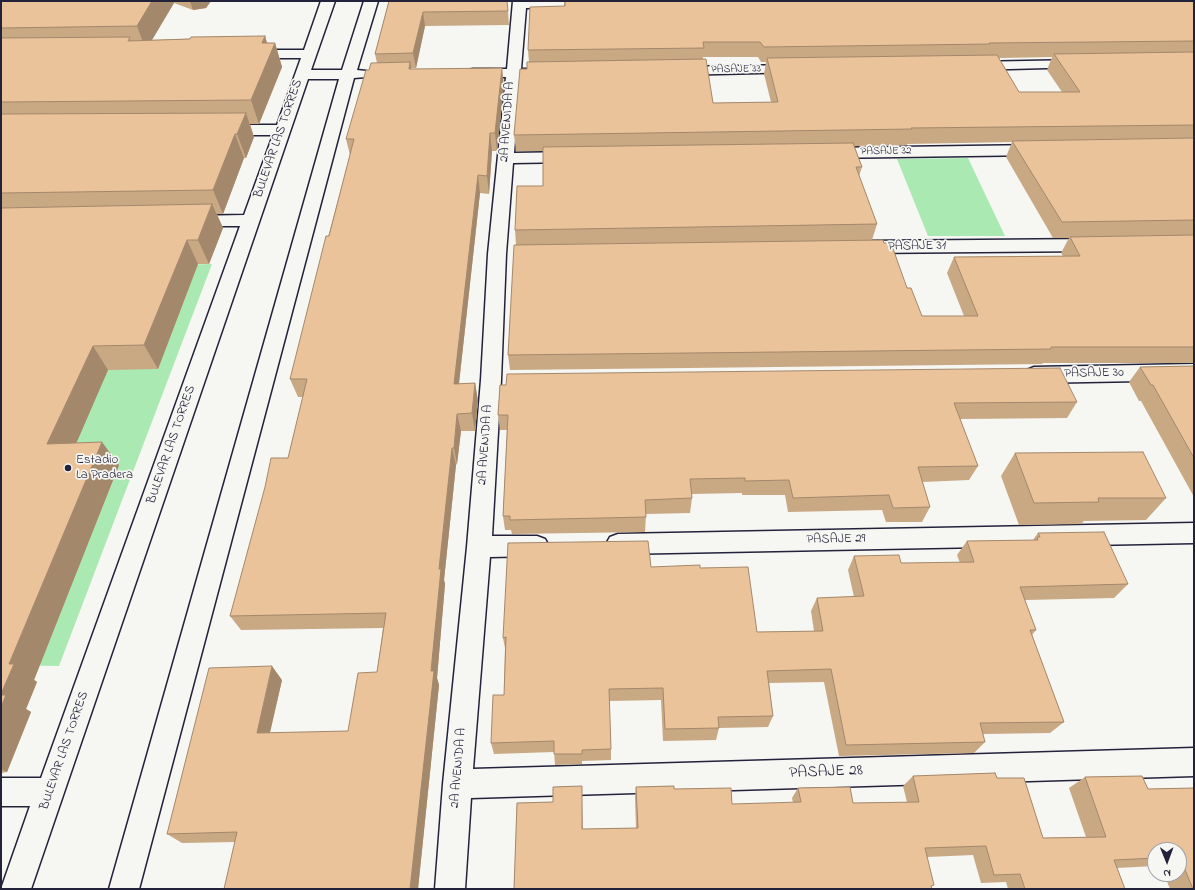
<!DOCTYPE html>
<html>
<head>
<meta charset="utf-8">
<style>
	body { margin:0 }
	#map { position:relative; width:1195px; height:890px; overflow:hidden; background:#f6f6f2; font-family:"Indie Flower",sans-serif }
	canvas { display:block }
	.frame { position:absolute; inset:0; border:2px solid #22223b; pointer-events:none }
	.north { position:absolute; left:1147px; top:842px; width:40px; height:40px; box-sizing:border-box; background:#f6f6f2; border:1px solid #a1a1a9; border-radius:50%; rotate:179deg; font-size:11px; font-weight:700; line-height:16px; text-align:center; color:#22223b }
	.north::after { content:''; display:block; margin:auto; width:14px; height:18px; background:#22223b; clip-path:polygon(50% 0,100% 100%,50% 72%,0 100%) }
</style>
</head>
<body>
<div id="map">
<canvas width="1195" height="890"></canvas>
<div class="frame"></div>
<div class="north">N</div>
</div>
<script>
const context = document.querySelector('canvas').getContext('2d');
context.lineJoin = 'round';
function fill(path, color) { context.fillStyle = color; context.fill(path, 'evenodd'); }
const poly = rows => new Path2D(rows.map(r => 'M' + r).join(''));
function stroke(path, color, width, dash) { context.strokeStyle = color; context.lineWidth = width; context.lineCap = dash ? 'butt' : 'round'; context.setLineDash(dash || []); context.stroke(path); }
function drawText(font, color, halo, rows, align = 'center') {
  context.font = font + ' "Indie Flower",sans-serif'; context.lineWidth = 3.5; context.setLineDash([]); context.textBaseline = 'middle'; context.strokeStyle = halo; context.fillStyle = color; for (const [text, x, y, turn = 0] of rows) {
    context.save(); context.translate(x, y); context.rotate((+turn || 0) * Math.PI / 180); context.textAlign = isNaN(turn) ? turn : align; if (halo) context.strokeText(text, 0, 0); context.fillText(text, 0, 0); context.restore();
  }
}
const green = poly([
	[968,158,1005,236,928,236,897,159],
	[212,264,59,666,1,665,1,270]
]);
const minor = poly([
	[321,1,335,1,311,70,342,70,364,1,378,1,357,70,366,71,368,74,366,77,354,78,139,889,109,889,339,79,308,79,31,889,1,889,30,806,1,806,1,778,41,778,240,226,190,226,184,225,181,221,184,217,190,216,244,215,273,135,222,135,216,133,214,130,216,127,222,125,277,125,301,58,248,58,243,57,241,54,243,51,248,50,304,50,321,1],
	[513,1,599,1,601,3,599,6,594,7,526,8,521,69,549,69,554,70,556,73,554,76,549,77,520,77,514,153,573,152,579,154,581,157,579,160,573,162,513,163,506,254,501,380,492,536,537,536,545,539,549,546,545,553,537,556,490,557,473,769,1194,748,1194,776,471,798,465,889,435,889,443,784,467,547,481,380,488,254,506,77,473,77,468,76,466,73,468,70,473,69,507,69,513,1],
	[1079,60,1084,61,1086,64,1084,67,973,70,968,69,966,66,968,63,973,62,1079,60],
	[795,65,800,66,802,69,800,72,677,75,672,74,670,71,672,68,677,67,795,65],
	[1039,145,1045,147,1047,150,1045,153,1039,155,827,158,821,156,819,153,821,150,827,148,1039,145],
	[1095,239,1101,241,1104,245,1101,249,1095,251,863,253,857,251,854,247,857,243,863,241,1095,239],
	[1194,364,1194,380,1034,383,1027,380,1024,375,1027,370,1034,367,1194,364],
	[1194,523,1194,543,618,554,610,551,606,544,610,537,618,534,1194,523]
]);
const wall = poly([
	[1,1,211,1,206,8,193,10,174,3,152,40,265,36,267,43,275,43,282,67,259,124,250,124,254,137,246,158,244,158,223,214,217,214,223,228,209,264,198,264,158,369,108,370,76,443,119,465,34,680,37,682,26,709,31,712,7,772,1,773],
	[389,1,508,11,509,25,425,26,416,68,411,68,411,69,504,85,497,151,492,151,489,194,480,193,459,384,475,383,478,401,475,431,461,431,457,464,456,465,444,580,445,584,437,678,439,685,418,889,224,889,235,842,182,843,167,834,282,680,270,733,348,731,377,672,383,628,241,630,230,616,288,458,303,397,298,397,290,379,350,155,346,139,369,70,377,63,375,54],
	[564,1,1194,1,1194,363,1043,363,1042,364,510,370,508,355,516,245,515,230,543,186,543,151,516,151,514,135,529,62,528,50,564,6],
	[703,57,758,57,761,62,766,62,764,74,771,102,713,103,703,59],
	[1052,57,1047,70,1062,92,1019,92,999,58],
	[1012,142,1006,157,1053,238,1069,238,1061,253,1063,256,954,257,947,273,964,316,922,316,884,243,872,240,877,224,859,176,862,167,854,146,907,145,907,144],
	[1194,366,1194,497,1141,401,1139,401,1129,382,1140,367],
	[500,385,1077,402,1067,418,960,419,978,466,969,480,922,482,930,507,922,522,886,522,882,510,788,512,785,495,742,495,742,493,691,494,692,498,690,513,646,514,645,532,512,534,511,530,505,530,503,516,507,430,500,430,498,415],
	[1015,453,1166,498,1146,520,1084,521,1081,524,1019,525,1001,476],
	[1038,533,1128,584,1114,598,1025,600,1036,630,1032,635,1064,722,1050,733,983,734,985,742,974,753,839,756,824,682,769,683,773,716,768,727,719,728,716,740,663,741,661,700,609,701,611,749,611,760,582,761,582,764,555,765,554,752,494,754,491,743,504,695,505,648,503,638,651,567,700,568,757,632,814,631,811,611,817,598,854,597,848,570,854,556,901,563,960,563,957,555,967,541,1033,540],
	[995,773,997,778,1024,778,1043,838,1086,837,1069,788,1085,777,1142,776,1148,789,1194,788,1194,889,1170,889,1164,874,1179,874,1179,850,1155,850,1155,866,1117,868,1125,889,1008,889,1006,882,981,883,973,855,927,857,934,885,931,887,932,889,514,889,517,803,553,802,553,787,582,786,582,829,636,828,635,797,636,787,674,786,674,789,731,788,732,804,793,803,792,798,798,788,850,787,853,803,907,802,903,786,913,776]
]);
const shadedWall = poly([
	[152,1,173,1,174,3,146,50,137,26],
	[190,1,211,1,206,8,193,10],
	[423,12,425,26,416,68,413,53],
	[265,36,270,54,275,43,282,67,259,124,251,100,262,43],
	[410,62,413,79,409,69],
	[502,68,504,85,497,151,495,133],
	[246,113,254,137,246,158,237,134],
	[490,133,492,151,489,194,487,176],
	[235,134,244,158,223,214,213,190],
	[478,175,480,193,457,401,454,384],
	[212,204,223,228,209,264,198,240],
	[187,240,198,264,158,369,144,345],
	[93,346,108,370,66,467,47,444],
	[475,383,478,401,475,431,472,413],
	[457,414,461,431,457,464,454,448],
	[102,442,119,465,34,680,37,682,26,709,31,712,7,772,1,769,1,694,9,664],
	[452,448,456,465,444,580,445,584,437,678,439,685,418,889,410,889,431,671,439,569],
	[272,666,282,680,267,745,257,733],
	[582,786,582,796,583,839,582,829]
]);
const building = poly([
	[1,1,152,1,137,26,1,28,1,1],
	[389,1,507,1,508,11,423,12,413,53,375,54,389,1],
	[565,1,1194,1,1194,41,989,43,990,44,764,47,760,42,703,42,704,48,528,50,530,7,565,6,565,1],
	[265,36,262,43,275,43,251,100,1,102,1,38,130,37,128,41,190,39,191,37,265,36],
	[1194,52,1194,125,911,128,912,129,514,135,520,69,527,69,527,62,706,59,713,103,778,102,767,58,997,55,1019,92,1080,92,1054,54,1194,52],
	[410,62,409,69,502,68,495,133,490,133,487,176,478,175,454,384,475,383,472,413,457,414,454,448,452,448,439,569,441,569,431,671,434,671,410,889,224,889,237,832,167,834,209,668,272,666,257,733,348,731,358,673,377,672,386,613,230,616,265,487,271,458,288,458,307,379,290,379,326,236,329,236,354,139,346,139,366,70,369,70,371,63,410,62],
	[246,113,237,134,235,134,213,190,1,193,1,114,246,113],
	[1194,138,1194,220,1062,222,1012,141,1194,138],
	[853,143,862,167,856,167,877,224,515,230,517,186,543,186,543,147,853,143],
	[212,204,198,240,187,240,144,345,93,346,47,444,102,442,9,664,14,664,1,694,1,208,212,204],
	[1194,235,1194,347,1051,347,1051,349,508,355,514,245,883,240,884,243,891,243,907,288,911,288,922,316,978,316,954,257,1080,256,1070,237,1194,235],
	[1194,366,1194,458,1153,385,1151,385,1140,367,1194,366],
	[1060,368,1077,402,954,403,978,466,918,467,930,507,893,508,889,495,793,498,789,480,745,481,745,478,690,479,692,498,645,500,646,517,510,520,510,516,503,516,508,415,498,415,500,385,506,385,507,374,1060,368],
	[1143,452,1166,498,1098,498,1099,502,1034,503,1015,453,1143,452],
	[1104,532,1128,584,1020,587,1036,630,1030,630,1064,722,980,723,985,742,846,745,831,669,767,671,773,716,718,717,719,728,665,729,663,688,609,689,611,749,582,750,582,754,554,754,554,741,491,743,493,695,504,695,506,637,503,638,508,543,648,541,651,567,700,565,700,568,748,567,757,632,823,631,817,598,864,596,854,556,899,555,901,563,974,562,967,541,1038,540,1037,537,1040,537,1038,533,1104,532],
	[1,695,6,695,1,707,1,695],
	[995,773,997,778,1024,778,1043,838,1106,837,1085,777,1142,776,1148,789,1194,788,1194,889,1193,889,1180,858,1179,858,1179,850,1155,850,1155,858,1114,860,1125,889,1025,889,1020,874,994,875,986,846,925,848,934,885,931,886,932,889,514,889,517,803,553,802,553,787,582,786,582,829,638,828,636,787,674,786,674,789,731,788,732,804,801,802,798,788,850,787,853,803,919,802,913,776,995,773]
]);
const markers = [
	[68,468,4,"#22223b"]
];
const farStreetnames = [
	["PASAJE 33",736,70,-1],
	["PASAJE 32",886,152,-1]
];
const streetNames = [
	["2A AVENIDA A",508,122,-86],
	["BULEVAR LAS TORRES",279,139,-71],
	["PASAJE 31",917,247,-1],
	["PASAJE 30",1094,374,-1],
	["BULEVAR LAS TORRES",172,445,-71],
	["2A AVENIDA A",486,445,-86],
	["PASAJE 29",836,540,-1],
	["BULEVAR LAS TORRES",65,751,-71],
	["2A AVENIDA A",459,768,-85]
];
const poiNames = [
	["Estadio",76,461],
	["La Pradera",76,476]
];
const nearStreetnames = [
	["PASAJE 28",826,773,-2]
];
fill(green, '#aaeab2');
stroke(minor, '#22223b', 3);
fill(minor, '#f6f6f2');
fill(wall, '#c9a884');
fill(shadedWall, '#a4886c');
fill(building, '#eac39a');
stroke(building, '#a4886c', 1);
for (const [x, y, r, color] of markers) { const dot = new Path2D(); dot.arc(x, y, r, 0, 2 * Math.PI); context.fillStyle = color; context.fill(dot); stroke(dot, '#f6f6f2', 1.5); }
drawText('11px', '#22223b', '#f6f6f2', farStreetnames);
drawText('13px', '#22223b', '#f6f6f2', streetNames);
drawText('13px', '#22223b', '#f6f6f2', poiNames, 'left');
drawText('16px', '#22223b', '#f6f6f2', nearStreetnames);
</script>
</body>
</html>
